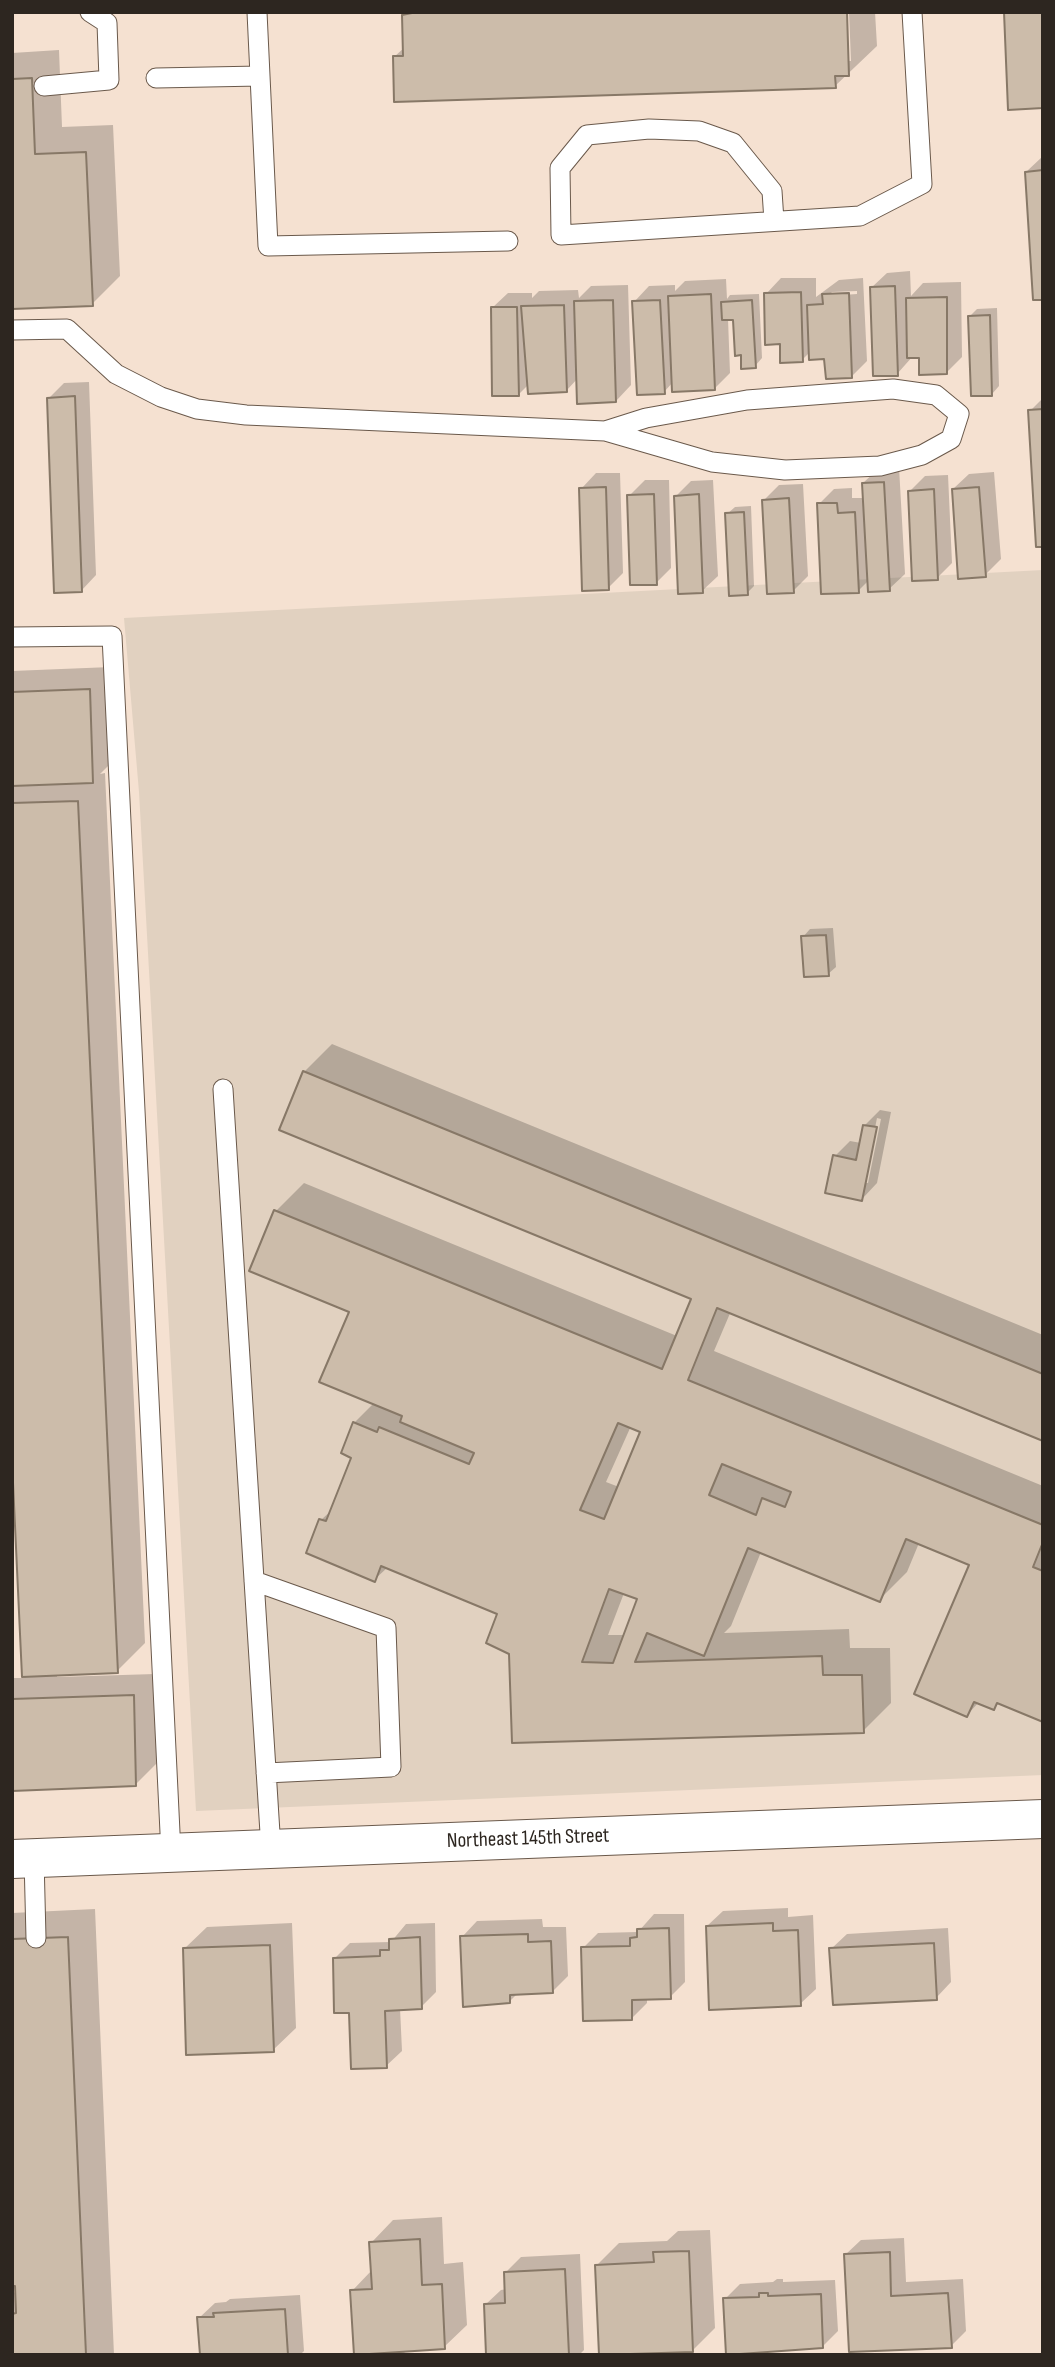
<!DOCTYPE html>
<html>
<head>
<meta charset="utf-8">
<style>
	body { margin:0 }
	#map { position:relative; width:1055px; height:2367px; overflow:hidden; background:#f5e1d1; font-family:"Sofia Sans Condensed",sans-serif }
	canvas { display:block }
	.frame { position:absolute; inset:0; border:14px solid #2d2620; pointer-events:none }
</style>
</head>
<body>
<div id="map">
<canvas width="1055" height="2367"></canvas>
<div class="frame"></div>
</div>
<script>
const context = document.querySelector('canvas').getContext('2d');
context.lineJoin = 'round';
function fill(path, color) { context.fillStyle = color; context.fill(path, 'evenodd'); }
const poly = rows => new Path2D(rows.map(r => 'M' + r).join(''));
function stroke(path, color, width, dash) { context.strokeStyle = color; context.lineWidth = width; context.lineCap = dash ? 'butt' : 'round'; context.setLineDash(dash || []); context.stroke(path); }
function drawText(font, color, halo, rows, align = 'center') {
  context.font = font + ' "Sofia Sans Condensed",sans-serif'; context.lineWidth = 5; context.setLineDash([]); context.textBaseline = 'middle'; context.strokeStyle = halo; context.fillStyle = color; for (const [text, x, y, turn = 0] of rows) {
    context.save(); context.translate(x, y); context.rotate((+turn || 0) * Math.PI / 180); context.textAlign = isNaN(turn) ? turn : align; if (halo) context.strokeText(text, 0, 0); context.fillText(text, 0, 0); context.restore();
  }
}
const education = poly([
	[1043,570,1043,1775,196,1811,139,792,124,618]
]);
const shadow = poly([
	[407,12,845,12,847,61,851,61,849,12,875,12,877,46,835,86,394,57,405,47,404,16],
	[59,50,62,127,113,125,120,276,92,304,12,308,12,53],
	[1042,157,1043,157,1043,298,1026,172],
	[910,271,911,296,923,283,961,282,962,357,946,373,921,356,913,356,897,374,871,288,887,273],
	[781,278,816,278,816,297,839,280,863,278,867,361,852,376,826,357,810,352,802,360,782,342,766,294],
	[857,291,857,294,828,296,832,292],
	[726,279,727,299,730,295,759,294,762,358,755,366,735,319,728,319,730,373,715,388,673,382,664,392,634,302,649,286,675,285,675,291,685,281],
	[628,285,631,385,616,401,578,378,567,390,529,384,518,395,492,308,508,293,532,293,532,298,539,291,578,290,579,298,591,286],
	[997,308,999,386,992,394,969,317,977,309],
	[89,382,96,575,81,591,49,398,64,383],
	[1043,398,1043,545,1030,411],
	[899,467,905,574,889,589,869,580,858,591,819,504,834,489,852,488,852,498,864,498,863,483,879,468],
	[994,472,1001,559,985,575,953,489,969,474],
	[596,473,620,473,623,573,608,588,581,489],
	[948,475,952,563,937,578,909,492,925,476],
	[645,480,669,480,671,568,656,583,629,496],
	[713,480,718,576,702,591,676,496,691,481],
	[803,484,808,576,793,591,764,500,779,485],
	[751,506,754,586,747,593,727,514,735,507],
	[111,667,115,759,100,774,105,773,145,1643,117,1671,57,1674,57,1677,155,1674,158,1762,135,1785,12,1789,12,1678,24,1678,12,1423,12,671],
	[833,928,836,967,828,974,803,937,810,929],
	[332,1044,1043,1335,1043,1439,731,1311,714,1351,1043,1486,1043,1720,1000,1702,994,1708,979,1702,967,1715,972,1564,919,1543,907,1572,879,1600,761,1552,731,1626,724,1633,849,1629,850,1648,890,1648,891,1703,863,1731,511,1652,500,1613,388,1567,374,1580,321,1520,333,1509,353,1457,354,1423,374,1403,352,1311,251,1270,276,1211,304,1183,677,1336,693,1298,304,1072],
	[631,1426,642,1431,619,1487,606,1482],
	[624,1593,640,1598,626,1635,608,1635],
	[880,1110,891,1112,877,1183,862,1199,835,1156,850,1141,861,1143,865,1125],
	[877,1118,881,1119,868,1183,864,1183],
	[788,1908,788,1917,813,1915,816,1989,800,2004,707,1926,723,1911],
	[95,1909,114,2355,12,2355,12,2295,17,2290,17,2284,12,2284,12,1913],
	[654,1914,684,1914,685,1982,670,1997,647,1998,647,2003,632,2018,583,1948,598,1933,638,1932],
	[542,1919,543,1927,566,1927,568,1976,552,1992,518,1993,510,2001,462,1937,477,1921],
	[292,1923,296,2028,273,2050,184,1949,207,1927],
	[435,1923,436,1992,421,2007,400,2008,402,2051,386,2066,351,2011,335,1958,350,1943,391,1942,406,1924],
	[948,1928,951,1982,936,1998,831,1949,847,1934],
	[442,2217,444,2264,463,2262,467,2325,444,2347,407,2350,402,2355,356,2355,352,2291,372,2270,371,2243,393,2220],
	[710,2230,715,2328,692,2351,674,2355,601,2355,597,2265,619,2243,667,2241,678,2231],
	[904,2238,906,2282,963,2279,966,2331,951,2346,850,2351,845,2255,861,2240],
	[580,2254,584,2350,579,2355,487,2355,485,2305,501,2290,507,2289,506,2272,521,2257],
	[777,2279,783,2279,783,2282,835,2280,838,2331,822,2347,767,2350,761,2355,727,2355,725,2299,740,2284,773,2282],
	[300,2295,304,2351,300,2355,202,2355,199,2318,215,2303,226,2302,230,2299]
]);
const building = poly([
	[417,12,847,12,849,76,835,76,836,88,394,102,393,56,403,56,402,15,417,12],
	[1004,12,1043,12,1043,108,1008,110,1004,12],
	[32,78,35,154,86,152,93,306,12,309,12,79,32,78],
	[1043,170,1043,300,1033,300,1025,172,1043,170],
	[895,286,898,376,873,376,870,287,895,286],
	[801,292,803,362,780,363,780,344,765,345,764,293,801,292],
	[849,293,852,378,826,379,824,359,809,360,807,305,823,304,822,294,849,293],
	[711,294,715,390,672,392,668,296,711,294],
	[947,297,947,374,919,375,919,358,907,358,906,298,947,297],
	[613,300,616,402,577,404,574,301,613,300],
	[660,300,665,394,637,395,632,301,660,300],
	[752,300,756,368,741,369,741,355,735,356,733,320,722,320,721,302,752,300],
	[564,305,567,392,528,394,521,306,564,305],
	[491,307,517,307,519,396,492,396,491,307],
	[990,315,992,396,971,396,968,316,990,315],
	[75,396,82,592,54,593,47,398,75,396],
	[1043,409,1043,547,1036,547,1028,410,1043,409],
	[884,482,890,591,868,592,862,483,884,482],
	[606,487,609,590,582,591,579,488,606,487],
	[979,487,986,577,958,579,952,489,979,487],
	[934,489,938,580,912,581,908,491,934,489],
	[654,494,657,585,630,585,627,495,654,494],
	[699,494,703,593,678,594,674,496,699,494],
	[789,498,794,593,767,594,762,500,789,498],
	[817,503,837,503,838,513,855,512,859,593,821,594,817,503],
	[744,512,748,595,729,596,725,513,744,512],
	[90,689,93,783,12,786,12,692,90,689],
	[78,801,118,1673,22,1677,12,1461,12,803,78,801],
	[826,935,829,976,804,977,801,936,826,935],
	[303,1071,1043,1374,1043,1441,717,1308,688,1380,1043,1525,1043,1542,1033,1567,1043,1571,1043,1722,997,1703,994,1710,974,1702,967,1717,914,1694,969,1565,906,1539,880,1602,748,1548,704,1656,647,1633,635,1662,822,1656,823,1675,862,1675,864,1733,512,1743,509,1654,486,1643,497,1614,381,1566,375,1582,306,1553,319,1519,326,1521,351,1458,341,1453,353,1422,377,1432,379,1427,469,1464,474,1453,400,1422,402,1416,319,1382,349,1312,249,1271,274,1210,662,1369,691,1299,279,1130,303,1071],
	[618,1423,640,1432,604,1519,580,1510,618,1423],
	[722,1464,791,1492,785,1507,762,1498,756,1515,709,1495,722,1464],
	[609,1589,637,1599,613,1663,582,1662,609,1589],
	[863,1125,877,1127,862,1201,825,1193,833,1155,856,1160,863,1125],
	[134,1695,136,1786,12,1791,12,1699,134,1695],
	[773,1923,773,1931,798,1930,801,2006,709,2010,706,1926,773,1923],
	[669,1928,671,1999,632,2000,632,2020,583,2021,581,1947,630,1946,630,1938,637,1937,637,1929,669,1928],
	[528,1934,528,1942,551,1941,553,1993,510,1995,510,2003,463,2007,460,1936,528,1934],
	[68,1937,86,2355,12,2355,12,2314,16,2313,15,2286,12,2286,12,1939,68,1937],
	[420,1937,422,2009,385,2011,387,2068,351,2069,349,2013,334,2013,333,1958,380,1956,380,1950,389,1950,389,1939,420,1937],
	[934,1943,937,2000,833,2005,829,1948,934,1943],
	[270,1945,274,2052,186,2055,183,1948,270,1945],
	[420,2239,422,2285,442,2284,445,2349,354,2355,350,2290,372,2289,369,2242,420,2239],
	[689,2251,693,2352,599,2355,595,2265,654,2262,653,2252,689,2251],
	[890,2252,891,2296,948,2293,952,2348,849,2352,844,2254,890,2252],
	[565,2269,569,2355,486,2355,484,2304,505,2303,504,2272,565,2269],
	[759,2293,768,2293,768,2296,821,2294,823,2348,726,2355,723,2298,759,2297,759,2293],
	[285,2309,288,2355,200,2355,197,2317,214,2317,213,2313,285,2309]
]);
const service = poly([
	[257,12,268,246,508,241],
	[156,78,260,76],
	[44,86,109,80,107,23,90,12],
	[774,221,772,191,733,143,699,131,649,129,587,135,560,168,561,235,860,216,922,184,912,12],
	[12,330,67,329,116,374,161,397,197,409,246,415,605,431,712,462,785,470,880,466,922,455,951,439,959,414,936,395,893,389,747,400,646,418,605,431],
	[12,637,112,636,171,1853],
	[223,1089,271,1849],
	[254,1581,386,1628,391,1767,266,1773],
	[34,1858,36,1938]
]);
const minor = poly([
	[12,1859,1043,1819]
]);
const streetNames = [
	["Northeast 145th Street",528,1839,-2]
];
fill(education, '#e1d1c0');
fill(shadow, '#0003');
fill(building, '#ccbcaa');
stroke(building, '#877867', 2);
stroke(service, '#6a594b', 21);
stroke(minor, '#6a594b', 40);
stroke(service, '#fff', 19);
stroke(minor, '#fff', 38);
drawText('21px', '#2d2620', '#fff', streetNames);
</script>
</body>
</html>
